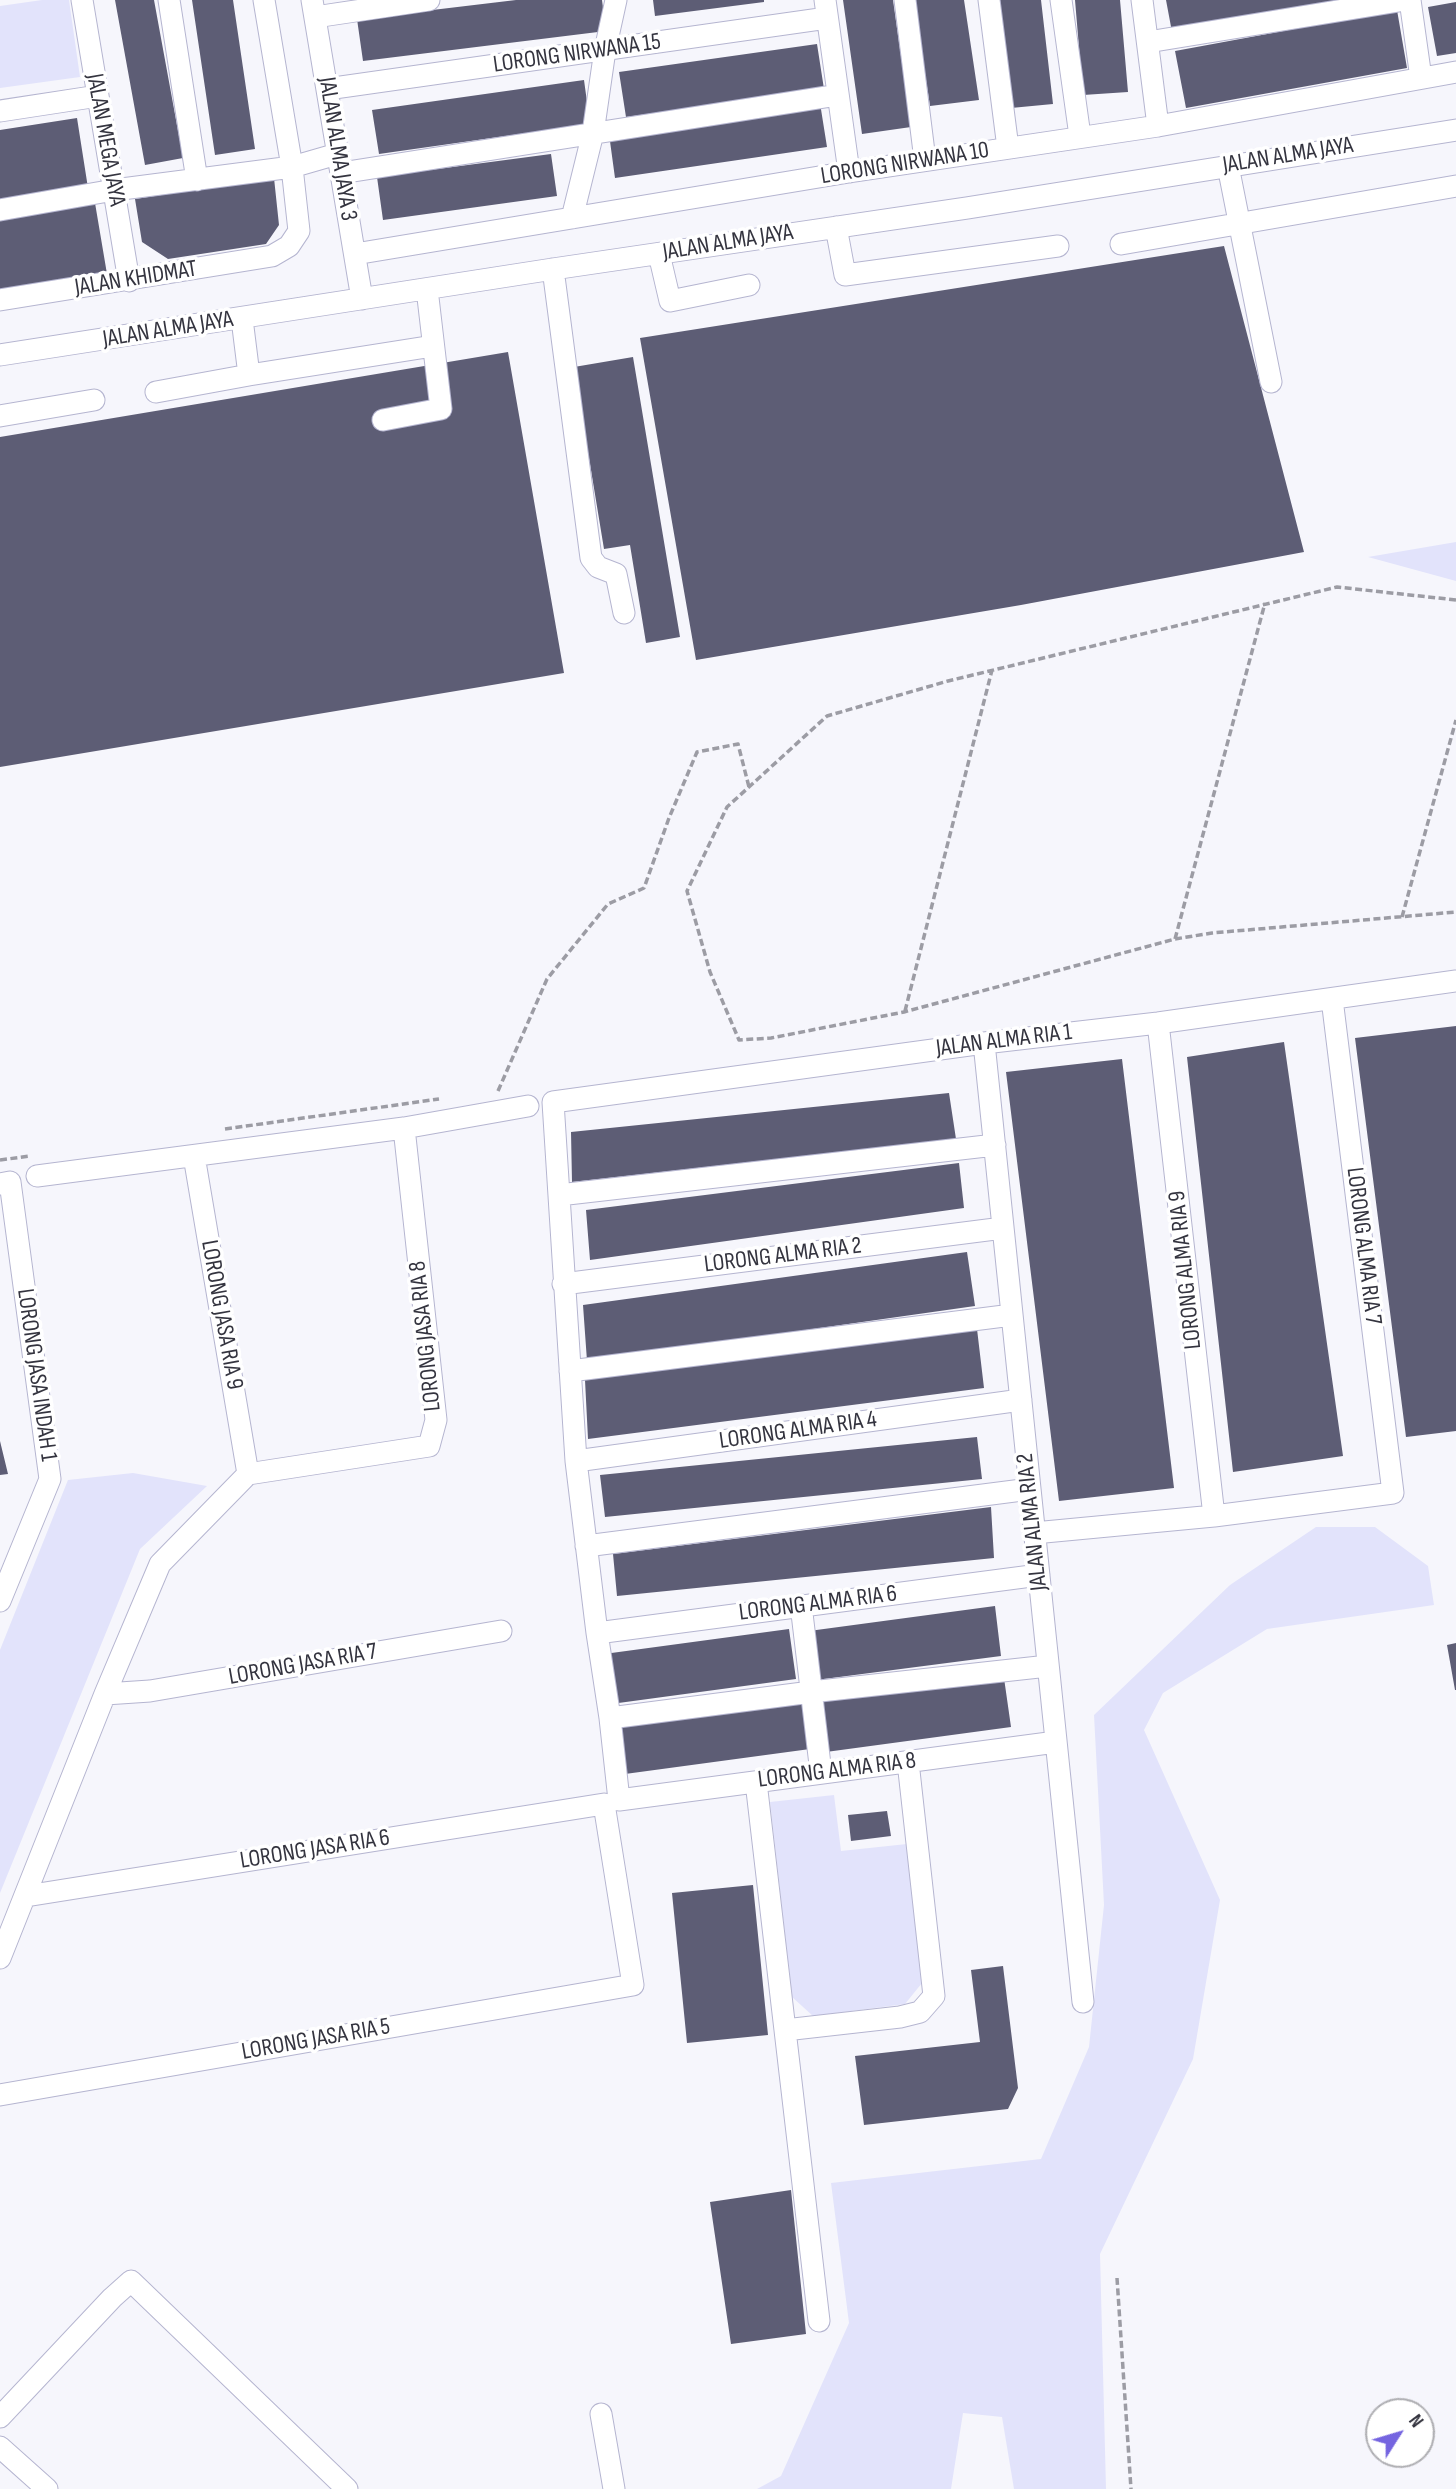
<!DOCTYPE html>
<html>
<head>
<meta charset="utf-8">
<style>
	body { margin:0 }
	#map { position:relative; width:1456px; height:2489px; overflow:hidden; background:#f6f6fc; font-family:"Sofia Sans Condensed",sans-serif }
	canvas { display:block }
	.north { position:absolute; left:1365px; top:2398px; width:70px; height:70px; box-sizing:border-box; background:#fff; border:2px solid #aeaeb2; border-radius:50%; rotate:53deg; font-size:19px; font-weight:700; line-height:28px; text-align:center; color:#34343f }
	.north::after { content:''; display:block; margin:auto; width:24px; height:32px; background:#7565e0; clip-path:polygon(50% 0,100% 100%,50% 72%,0 100%) }
</style>
</head>
<body>
<div id="map">
<canvas width="1456" height="2489"></canvas>
<div class="north">N</div>
</div>
<script>
const context = document.querySelector('canvas').getContext('2d');
context.lineJoin = 'round';
function fill(path, color) { context.fillStyle = color; context.fill(path, 'evenodd'); }
const poly = rows => new Path2D(rows.map(r => 'M' + r).join(''));
function stroke(path, color, width, dash) { context.strokeStyle = color; context.lineWidth = width; context.lineCap = dash ? 'butt' : 'round'; context.setLineDash(dash || []); context.stroke(path); }
function drawText(font, color, halo, rows, align = 'center') {
  context.font = font + ' "Sofia Sans Condensed",sans-serif'; context.lineWidth = 7; context.setLineDash([]); context.textBaseline = 'middle'; context.strokeStyle = halo; context.fillStyle = color; for (const [text, x, y, turn = 0] of rows) {
    context.save(); context.translate(x, y); context.rotate((+turn || 0) * Math.PI / 180); context.textAlign = isNaN(turn) ? turn : align; if (halo) context.strokeText(text, 0, 0); context.fillText(text, 0, 0); context.restore();
  }
}
const green = poly([
	[42,0,69,0,80,77,0,88,0,6],
	[1456,542,1456,581,1368,557],
	[133,1473,207,1486,140,1549,0,1893,0,1650,68,1480],
	[1316,1527,1375,1527,1428,1566,1434,1605,1267,1629,1163,1693,1144,1730,1220,1900,1193,2059,1100,2254,1106,2489,1014,2489,1002,2417,963,2413,951,2489,757,2489,781,2476,849,2323,831,2183,1041,2159,1089,2047,1104,1905,1094,1715,1230,1585],
	[834,1795,841,1851,907,1844,922,1983,905,2004,813,2016,792,1997,770,1802]
]);
const building = poly([
	[115,0,154,0,183,158,145,165],
	[192,0,233,0,255,149,215,155],
	[516,0,602,0,606,31,363,61,357,19],
	[653,0,764,0,764,2,655,16],
	[843,0,893,0,911,127,862,134],
	[914,0,964,0,979,100,930,106],
	[1000,0,1041,0,1053,104,1011,108],
	[1075,0,1120,0,1128,92,1083,95],
	[1166,0,1361,0,1172,32],
	[1456,2,1456,53,1437,56,1428,7],
	[1397,10,1407,68,1186,108,1175,51],
	[817,44,824,89,626,117,619,72],
	[584,80,590,124,379,154,372,110],
	[820,103,827,147,615,178,609,134],
	[77,118,88,188,0,201,0,130],
	[551,154,557,196,383,220,377,177],
	[274,178,279,225,266,244,168,259,142,242,135,199],
	[95,203,107,274,0,291,0,218],
	[1224,246,1304,552,1021,605,696,660,640,338],
	[508,352,564,673,0,767,0,437],
	[633,357,680,637,646,643,630,545,604,549,574,367],
	[1456,1026,1456,1431,1406,1437,1355,1038],
	[1284,1042,1343,1456,1233,1472,1187,1057],
	[1122,1059,1174,1488,1059,1501,1006,1072],
	[949,1093,956,1139,572,1182,571,1132],
	[959,1163,964,1208,590,1260,586,1210],
	[967,1252,975,1306,587,1361,583,1305],
	[977,1329,984,1388,588,1439,585,1380],
	[977,1437,982,1479,605,1517,600,1475],
	[0,1441,8,1474,0,1475],
	[991,1507,994,1558,617,1596,613,1554],
	[995,1606,1001,1656,816,1680,809,1631],
	[789,1629,796,1679,611,1704,604,1654],
	[1456,1643,1456,1690,1455,1690,1447,1645],
	[1004,1678,1011,1727,826,1752,819,1702],
	[803,1700,810,1749,625,1774,618,1725],
	[887,1811,891,1836,851,1841,848,1815],
	[753,1885,768,2035,687,2043,672,1893],
	[1003,1966,1018,2088,1008,2109,864,2125,855,2056,980,2042,971,1970],
	[791,2190,806,2334,731,2344,710,2202]
]);
const path = poly([
	[1456,600,1337,587,948,681,827,716,727,807,687,891,710,972,739,1040,771,1038,904,1012,1175,939,1212,933,1456,912],
	[1402,917,1456,720],
	[1175,939,1265,603],
	[905,1011,992,670],
	[498,1091,547,979,608,904,644,888,669,818,697,752,738,744,749,787],
	[225,1129,439,1099],
	[0,1160,30,1156],
	[1117,2278,1131,2489]
]);
const minor = poly([
	[82,0,129,281],
	[169,0,197,180],
	[312,0,362,299],
	[825,0,849,172],
	[905,0,925,160],
	[989,0,1008,148],
	[1061,0,1080,136],
	[1142,0,1158,126],
	[1410,0,1421,78],
	[315,17,429,0],
	[1148,42,1405,0],
	[327,89,827,18],
	[0,111,98,96],
	[1228,166,1271,382],
	[341,173,838,95],
	[0,210,114,190,292,167,337,154],
	[572,218,593,133,605,50,616,0],
	[836,227,845,275,1058,246],
	[1121,244,1456,186],
	[355,254,849,172,1158,126,1456,72],
	[659,254,670,301,749,285],
	[553,269,591,558,598,567,616,574,624,613],
	[0,300,272,256,289,246,299,231,292,167,264,0],
	[0,355,553,269,967,208,1456,130],
	[249,375,433,346],
	[156,392,249,375,242,319],
	[0,416,94,400],
	[383,420,441,409,427,289],
	[1158,1023,1214,1516],
	[984,1043,1083,2002],
	[194,1156,248,1474],
	[37,1176,404,1128,528,1106],
	[0,1184,10,1182,50,1479,0,1601],
	[559,1195,995,1145],
	[563,1284,1003,1228],
	[570,1371,1012,1315],
	[576,1461,1021,1400],
	[248,1474,429,1446,436,1420,404,1128],
	[1034,1533,1214,1516,1393,1493,1332,999],
	[586,1546,1030,1489],
	[801,1605,821,1773],
	[597,1633,1039,1575],
	[105,1694,150,1691,501,1631],
	[610,1718,811,1692,1048,1666],
	[1056,1742,619,1800,610,1718,597,1633,576,1461,553,1102,984,1043,1158,1023,1456,981],
	[756,1782,819,2321],
	[0,1958,105,1694,160,1564,248,1474],
	[785,2030,900,2017,920,2012,934,1996,908,1762],
	[0,2095,633,1985,604,1804,26,1896],
	[601,2414,614,2489],
	[0,2417,112,2298,131,2281,347,2489],
	[0,2447,47,2489]
]);
const streetNames = [
	["LORONG NIRWANA 15",577,54,-8],
	["JALAN MEGA JAYA",105,140,80],
	["JALAN ALMA JAYA 3",337,149,81],
	["JALAN ALMA JAYA",1288,156,-9],
	["LORONG NIRWANA 10",905,164,-9],
	["JALAN ALMA JAYA",728,243,-9],
	["JALAN KHIDMAT",136,279,-9],
	["JALAN ALMA JAYA",168,330,-9],
	["JALAN ALMA RIA 1",1004,1041,-7],
	["LORONG ALMA RIA 7",1363,1246,83],
	["LORONG ALMA RIA 2",783,1256,-7],
	["LORONG ALMA RIA 9",1186,1270,-96],
	["LORONG JASA RIA 9",221,1315,80],
	["LORONG JASA RIA 8",426,1336,-96],
	["LORONG JASA INDAH 1",36,1375,82],
	["LORONG ALMA RIA 4",798,1431,-8],
	["JALAN ALMA RIA 2",1033,1522,-96],
	["LORONG ALMA RIA 6",818,1604,-7],
	["LORONG JASA RIA 7",303,1665,-10],
	["LORONG ALMA RIA 8",837,1771,-7],
	["LORONG JASA RIA 6",315,1850,-9],
	["LORONG JASA RIA 5",316,2040,-10]
];
fill(green, '#e2e3fb');
fill(building, '#5d5d75');
stroke(minor, '#b5b5d0', 23);
stroke(path, '#9c9ca4', 3.5, [7, 3.5]);
stroke(minor, '#fff', 21);
drawText('24px', '#34343f', '#fff', streetNames);
</script>
</body>
</html>
